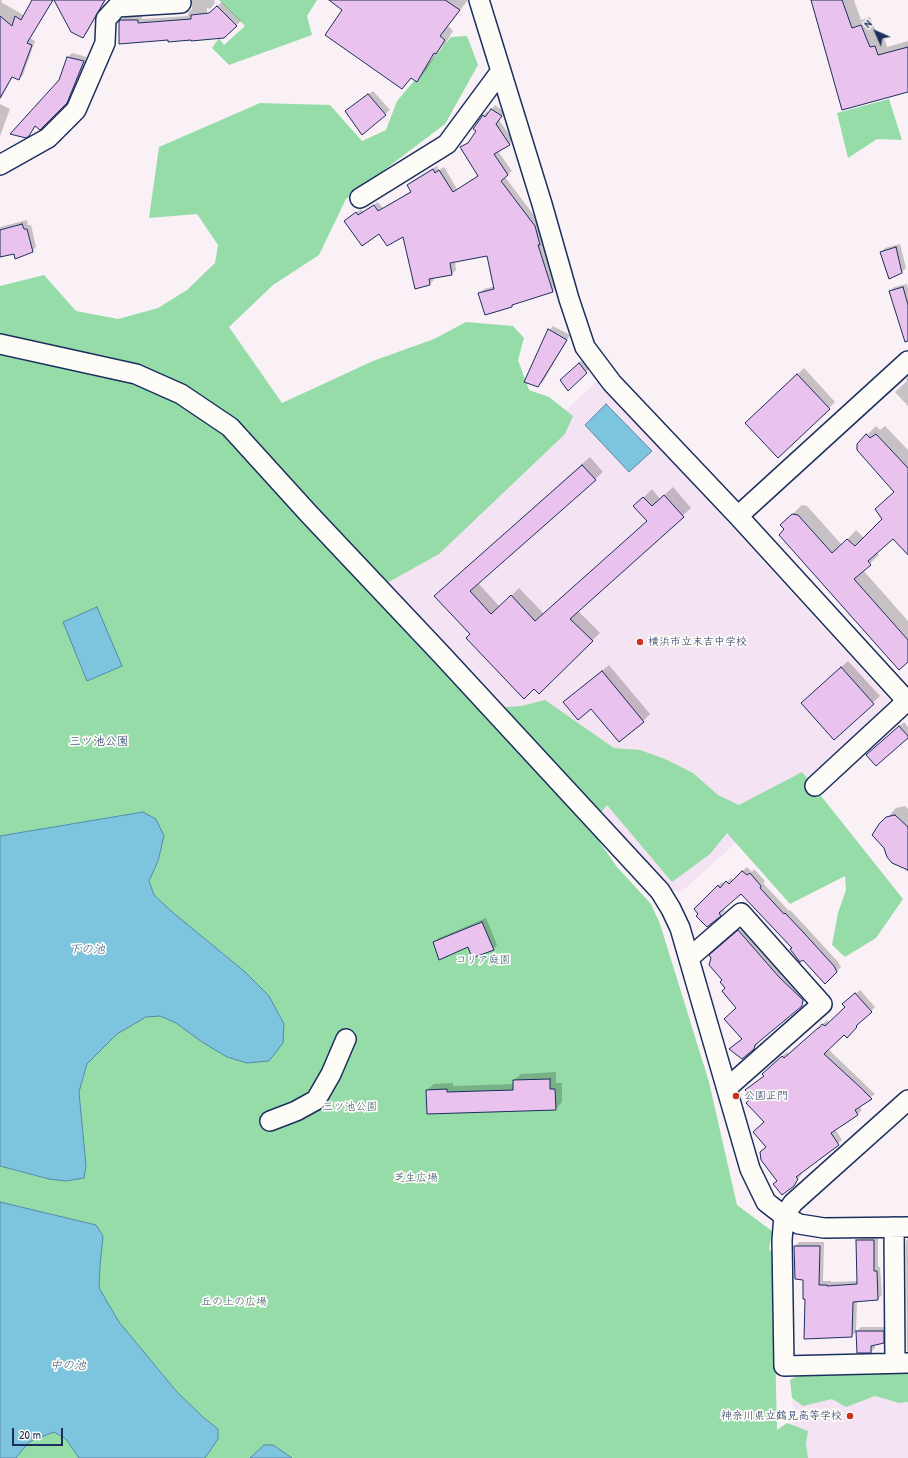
<!DOCTYPE html>
<html>
<head>
<meta charset="utf-8">
<style>
	body { margin:0 }
	#map { position:relative; width:908px; height:1458px; overflow:hidden; background:#f9f1f5; font-family:"Patrick Hand",sans-serif }
	canvas { display:block }
	.north { position:absolute; left:856px; top:12px; width:40px; height:40px; -webkit-text-stroke:3px #fdfcf7; paint-order:stroke; rotate:315deg; font-size:11px; font-weight:700; line-height:16px; text-align:center; color:#1b2f5e }
	.north::after { content:''; display:block; margin:auto; width:14px; height:18px; background:#1b2f5e; clip-path:polygon(50% 0,100% 100%,50% 72%,0 100%) }
	.scale { position:absolute; left:12px; top:1428px; width:51px; height:18px; box-sizing:border-box; border:2px solid #1b2f5e; border-top:0; padding-left:5px; font-size:12px; line-height:14px; white-space:nowrap; color:#1b2f5e; -webkit-text-stroke:3px #fdfcf7; paint-order:stroke }
</style>
</head>
<body>
<div id="map">
<canvas width="908" height="1458"></canvas>
<div class="north">N</div>
<div class="scale">20 m</div>
</div>
<script>
const context = document.querySelector('canvas').getContext('2d');
context.lineJoin = 'round';
function fill(path, color) { context.fillStyle = color; context.fill(path, 'evenodd'); }
const poly = rows => new Path2D(rows.map(r => 'M' + r).join(''));
function stroke(path, color, width, dash) { context.strokeStyle = color; context.lineWidth = width; context.lineCap = dash ? 'butt' : 'round'; context.setLineDash(dash || []); context.stroke(path); }
function drawText(font, color, halo, rows, align = 'center') {
  context.font = font + ' "Patrick Hand","Klee One",sans-serif'; context.lineWidth = 3.5; context.setLineDash([]); context.textBaseline = 'middle'; context.strokeStyle = halo; context.fillStyle = color; for (const [text, x, y, turn = 0] of rows) {
    context.save(); context.translate(x, y); context.rotate((+turn || 0) * Math.PI / 180); context.textAlign = isNaN(turn) ? turn : align; if (halo) context.strokeText(text, 0, 0); context.fillText(text, 0, 0); context.restore();
  }
}
const built = poly([
	[598,380,892,703,681,892,671,890,386,582],
	[908,1370,908,1458,792,1458,793,1373]
]);
const green = poly([
	[219,0,317,0,307,16,312,35,229,65,212,48,219,38,224,45,245,26],
	[467,36,478,65,445,124,346,199,319,255,273,285,229,327,282,403,373,361,434,339,466,322,513,326,524,338,518,360,529,390,549,397,573,416,565,434,439,554,369,593,478,709,521,706,545,700,614,748,640,750,665,759,693,773,718,795,739,805,802,772,903,899,876,938,845,957,832,945,838,913,846,890,845,876,790,904,727,833,710,854,672,882,607,805,589,827,617,867,651,904,660,924,709,1082,737,1205,772,1231,769,1249,773,1254,777,1430,787,1423,808,1431,806,1444,808,1458,0,1458,0,286,44,275,76,311,118,319,158,308,187,290,215,263,218,245,197,214,149,218,159,147,260,103,330,105,362,141,386,130,397,101,451,37],
	[889,99,902,140,877,139,848,158,837,113],
	[908,1372,908,1402,899,1403,875,1396,846,1407,832,1399,803,1406,792,1398,790,1380,801,1374]
]);
const water = poly([
	[606,404,652,451,629,472,585,425,606,404],
	[97,607,122,666,87,681,63,622,97,607],
	[143,812,156,819,164,836,158,861,149,881,154,895,171,911,244,971,269,996,284,1024,283,1043,269,1061,247,1063,227,1057,202,1042,176,1023,160,1016,146,1017,117,1034,87,1064,79,1092,86,1166,84,1178,66,1181,49,1179,0,1166,0,836,143,812],
	[0,1202,96,1225,103,1236,100,1266,99,1288,119,1322,177,1392,204,1418,218,1429,218,1439,205,1458,79,1458,66,1439,54,1432,29,1442,16,1458,0,1458,0,1202],
	[264,1445,273,1445,292,1458,250,1458,264,1445]
]);
const shadow = poly([
	[0,0,2,0,1,2,25,16,33,0,53,0,30,38,35,41,23,75,19,79,13,76,0,100],
	[55,0,106,0,87,33,83,37],
	[192,0,214,0,215,3,211,8,209,9,207,7,207,16,222,2,241,21,224,37,192,39,169,39,120,22,125,16,142,16,142,19,188,16,188,13,192,9],
	[347,0,468,0,448,26,453,31,445,44,439,50,425,72,416,81,412,78,402,88,343,9],
	[812,0,854,0,861,20,870,17,879,38,884,37,887,47,908,41,908,91],
	[72,53,87,57,71,98,41,128,36,126,28,135,59,81,68,57],
	[373,91,390,110,362,133,351,107],
	[0,104,10,109,0,136],
	[495,105,505,112,499,120,513,140,509,144,498,151,512,171,505,177,539,222,543,239,542,241,556,287,552,292,515,303,512,306,479,294,484,289,495,286,488,255,455,261,456,270,452,274,433,278,434,280,430,284,403,235,379,232,350,217,361,209,363,212,378,202,383,208,411,191,408,185,412,181,437,166,439,170,444,167,457,189,479,175,461,148,471,141,477,131,483,116,487,111,489,113],
	[27,220,28,225,31,225,36,247,32,251,15,252,0,256,0,227],
	[900,244,906,268,902,272,881,252,885,248],
	[907,284,908,289,908,332,890,291,894,287],
	[553,326,570,335,543,382,538,386,549,330],
	[583,359,590,368,568,390,562,380],
	[804,368,835,402,829,408,753,417],
	[908,377,908,406,895,392,907,381,906,379],
	[876,426,880,430,885,426,908,450,908,553,893,537,877,552,879,555,863,570,908,621,908,660,781,525,802,505,807,506,842,545,856,530,864,538,884,519,895,492,867,435],
	[590,457,603,472,478,583,500,607,519,588,544,614,648,521,643,498,652,489,660,499,673,487,691,508,578,611,600,633,539,692,471,634,435,596],
	[848,661,880,696,834,739,809,697],
	[609,665,650,714,643,721,571,696],
	[904,722,908,727,908,736,871,751],
	[905,806,908,809,908,872,902,867,880,825,896,808],
	[747,867,752,872,754,869,765,881,763,883,789,911,790,910,807,928,838,962,841,967,825,983,741,892,723,908,725,911,708,926,695,909,722,882,725,884,731,878,733,880],
	[486,918,497,945,493,950,434,942,439,938],
	[743,927,806,1000,759,1040,758,1044,753,1049,735,1045,743,1038,737,1008,723,980,715,951],
	[860,990,875,1007,847,1036,844,1034,828,1049,875,1094,859,1106,862,1110,858,1114,835,1129,842,1140,801,1172,802,1174,793,1185,778,1181,767,1146,765,1122,753,1097,746,1090,765,1075,767,1069,787,1052,789,1054,827,1020,830,1023,847,1007,848,1000],
	[556,1072,556,1083,562,1083,562,1102,556,1109,427,1090,434,1084,453,1083,453,1086,514,1084,514,1080,521,1074],
	[861,1237,878,1237,878,1267,880,1267,882,1295,877,1300,857,1301,856,1332,851,1336,806,1298,804,1279,795,1246,799,1242,824,1242,823,1281,831,1281,831,1282,858,1281,857,1241],
	[908,1239,908,1352,907,1351,906,1241],
	[861,1327,888,1327,888,1338,883,1342,875,1344,875,1348,871,1352,857,1331]
]);
const building = poly([
	[32,0,53,0,27,43,32,45,19,80,12,77,0,98,0,16,12,26,15,16,21,20,32,0],
	[54,0,105,0,83,38,71,32,54,0],
	[329,0,445,0,460,10,440,36,445,40,436,54,434,53,417,82,411,78,402,89,325,35,342,10,329,0],
	[811,0,842,0,852,28,861,25,870,47,875,46,878,55,908,47,908,92,842,110,811,0],
	[217,6,237,26,224,38,191,41,191,40,168,42,168,40,119,44,119,22,120,20,138,20,138,23,191,19,191,15,209,13,217,6],
	[67,57,84,61,67,103,40,130,35,126,29,136,26,138,10,134,59,80,67,57],
	[368,94,386,115,362,135,345,111,368,94],
	[491,109,502,116,496,124,510,145,494,154,508,175,501,181,535,226,540,245,538,245,553,292,512,305,512,307,485,315,478,293,494,289,487,256,450,263,452,275,429,279,430,285,415,289,403,237,387,246,379,234,362,246,344,221,356,212,358,215,374,205,378,211,411,192,407,185,433,169,435,173,439,170,453,192,478,176,460,147,468,143,476,131,473,129,483,115,485,117,491,109],
	[22,224,24,229,27,229,33,252,15,259,14,254,0,257,0,230,22,224],
	[896,247,902,273,889,279,880,252,896,247],
	[903,287,908,305,908,341,905,342,889,291,903,287],
	[548,329,567,340,538,387,524,382,548,329],
	[579,363,587,373,568,391,560,380,579,363],
	[797,374,830,409,778,458,745,423,797,374],
	[866,434,870,438,876,434,908,468,908,555,893,539,868,561,871,565,854,579,908,640,908,662,899,670,779,535,784,529,780,525,792,514,798,515,832,553,847,539,855,546,882,519,875,509,894,492,857,450,857,444,866,434],
	[582,465,596,480,470,591,491,614,511,595,535,621,647,521,633,506,643,497,652,506,664,495,684,517,570,619,593,641,539,694,534,689,524,699,466,638,470,634,434,596,582,465],
	[841,667,874,704,834,740,801,703,841,667],
	[602,671,644,722,619,742,591,709,578,720,563,702,602,671],
	[899,726,908,736,908,738,876,766,866,755,899,726],
	[895,815,908,827,908,870,892,863,887,857,884,848,872,835,879,824,886,817,895,815],
	[742,871,747,875,750,873,761,886,760,888,784,914,785,913,803,932,834,966,837,972,825,984,803,960,800,962,790,949,792,948,741,894,719,913,721,916,707,927,696,916,698,914,694,909,718,885,720,888,726,881,729,884,742,871],
	[482,922,494,950,472,958,468,947,439,960,433,942,482,922],
	[738,930,779,977,803,1000,802,1006,755,1045,754,1049,742,1059,729,1049,742,1039,724,1019,736,1008,722,991,725,988,720,982,722,980,709,965,711,958,709,955,738,930],
	[855,993,872,1012,856,1026,857,1027,847,1038,844,1035,824,1054,861,1088,872,1099,855,1110,858,1115,831,1133,839,1145,796,1177,798,1179,794,1186,782,1195,773,1184,777,1181,761,1160,760,1152,766,1147,753,1132,764,1122,746,1103,752,1097,745,1090,764,1076,762,1074,782,1056,784,1058,818,1028,819,1028,822,1024,825,1026,845,1007,842,1004,855,993],
	[550,1079,550,1089,555,1089,556,1110,427,1114,426,1090,447,1089,447,1092,513,1090,513,1080,550,1079],
	[856,1240,874,1240,874,1271,877,1271,878,1300,853,1302,852,1337,804,1339,805,1299,803,1299,803,1280,795,1279,794,1246,820,1246,819,1285,827,1285,827,1286,857,1284,856,1240],
	[856,1331,884,1331,884,1343,871,1346,871,1353,857,1353,856,1331]
]);
const minor = poly([
	[479,0,542,204,569,299,585,347,612,383,738,516,908,702],
	[0,165,48,138,76,110,105,43,106,19,117,7,181,3],
	[360,198,447,144,501,71],
	[0,344,136,374,181,394,230,427,309,514,441,654,660,891,671,909,680,928,750,1169,766,1202,784,1216,799,1224,824,1228,908,1227],
	[738,516,908,361],
	[815,786,908,700],
	[689,958,741,913,822,1004,727,1088],
	[908,1100,793,1203,784,1216,782,1240,784,1366,908,1363],
	[270,1121,296,1111,316,1100,331,1074,346,1039],
	[894,1227,895,1363]
]);
const markers = [
	[640,642,4,"#c8321e"],
	[736,1096,4,"#c8321e"],
	[850,1416,4,"#c8321e"]
];
const poiNames = [
	["横浜市立末吉中学校",648,642],
	["公園正門",744,1096],
	["神奈川県立鶴見高等学校",842,1416,"right"]
];
const parkNames = [
	["コリア庭園",483,960],
	["三ツ池公園",350,1107],
	["芝生広場",416,1178],
	["丘の上の広場",234,1302]
];
const neighbourhoodNames = [
	["三ツ池公園",99,742]
];
const waterNames = [
	["下の池",87,950],
	["中の池",68,1366]
];
fill(built, '#f4e3f3');
fill(green, '#96dca9');
fill(water, '#7dc5de');
stroke(water, '#5689ab', 1);
fill(shadow, '#0003');
fill(building, '#e9c3ed');
stroke(building, '#1b2f5e', 1);
stroke(minor, '#1b2f5e', 22);
stroke(minor, '#fdfcf7', 19);
for (const [x, y, r, color] of markers) { const dot = new Path2D(); dot.arc(x, y, r, 0, 2 * Math.PI); context.fillStyle = color; context.fill(dot); stroke(dot, '#fdfcf7', 1.5); }
drawText('11px', '#1b2f5e', '#fdfcf7', poiNames, 'left');
drawText('11px', '#3a5a71', '#fdfcf7', parkNames);
drawText('12px', '#1b2f5e', '#fdfcf7', neighbourhoodNames);
drawText('italic 12px', '#385c84', '#fdfcf7', waterNames);
</script>
</body>
</html>
